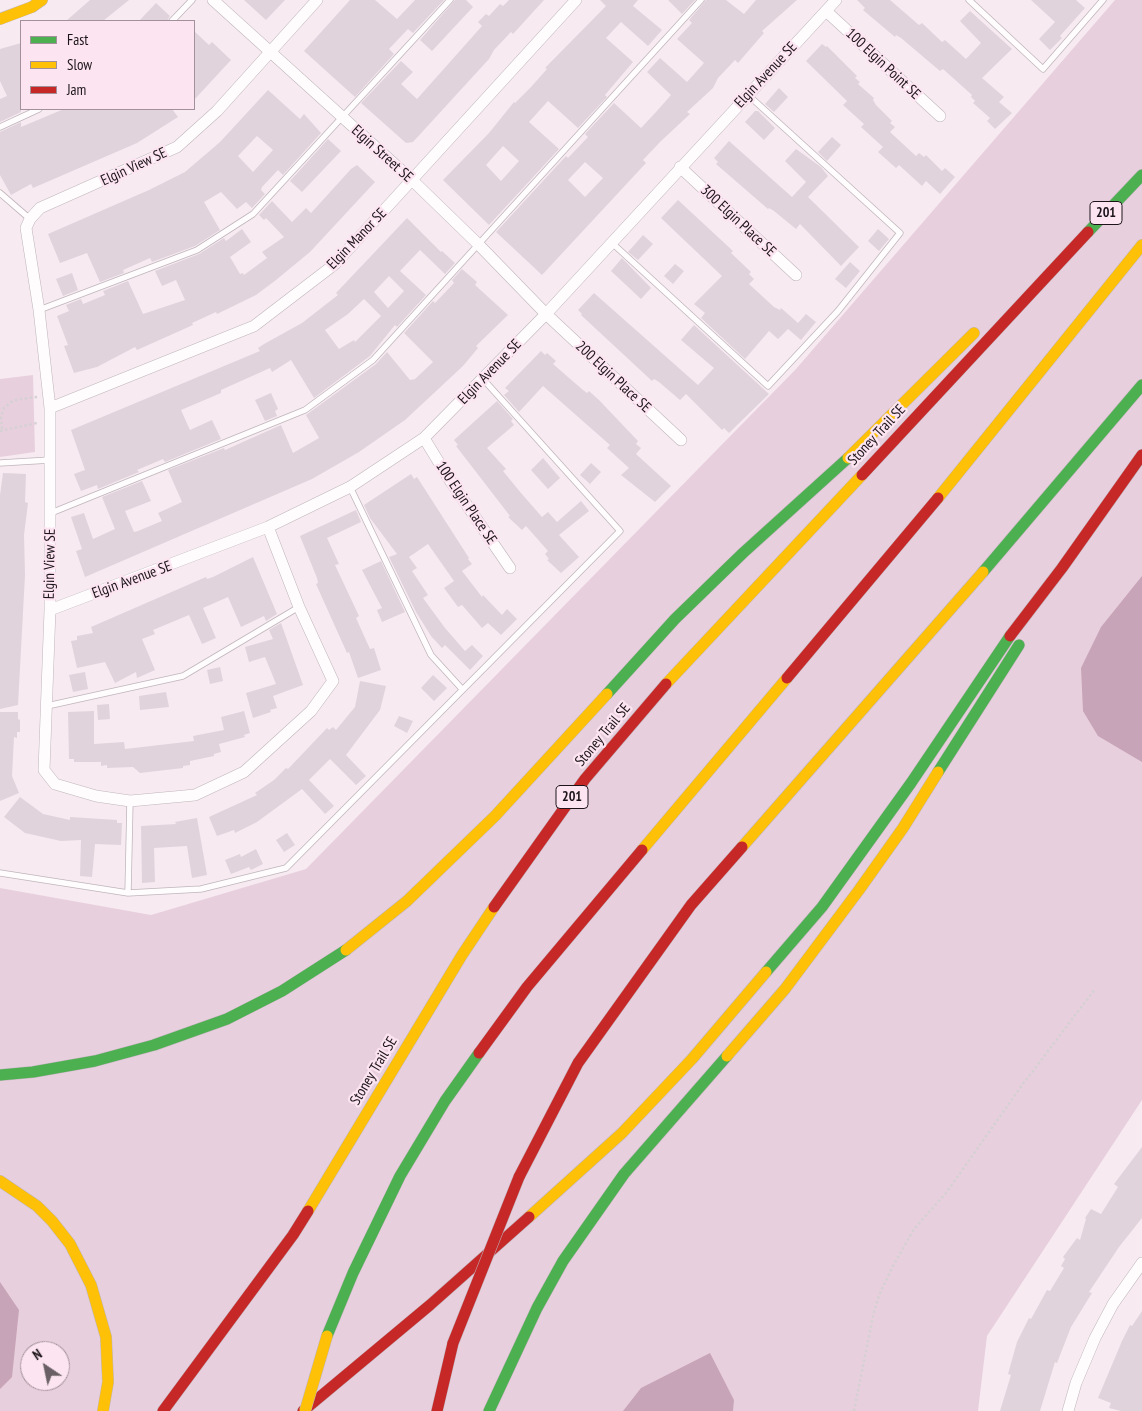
<!DOCTYPE html>
<html>
<head>
<meta charset="utf-8">
<style>
	body { margin:0 }
	#map { position:relative; width:1142px; height:1411px; overflow:hidden; background:#f7eaf1; font-family:"PT Sans Narrow",sans-serif }
	canvas { display:block }
	.legend { position:absolute; left:20px; top:20px; width:175px; height:90px; box-sizing:border-box; background:#fce5f1; border:1px solid #a2919a; margin:0; padding:6px 9px; list-style:none; font-size:15px; color:#1c1418 }
	.legend li { display:flex; align-items:center; gap:10px; height:25px }
	.legend b { width:25px; border:1px solid #a2919a }
	.north { position:absolute; left:20px; top:1341px; width:50px; height:50px; box-sizing:border-box; background:#fce5f1; border:1px solid #a2919a; border-radius:50%; rotate:326deg; font-size:14px; font-weight:700; line-height:20px; text-align:center; color:#1c1418 }
	.north::after { content:''; display:block; margin:auto; width:18px; height:22px; background:#695f64; clip-path:polygon(50% 0,100% 100%,50% 72%,0 100%) }
</style>
</head>
<body>
<div id="map">
<canvas width="1142" height="1411"></canvas>
<ul class="legend">
<li><b style="height:6px;background:#4caf50"></b>Fast</li>
<li><b style="height:6px;background:#ffc107"></b>Slow</li>
<li><b style="height:6px;background:#c62828"></b>Jam</li>
</ul>
<div class="north">N</div>
</div>
<script>
const context = document.querySelector('canvas').getContext('2d');
context.lineJoin = 'round';
function fill(path, color) { context.fillStyle = color; context.fill(path, 'evenodd'); }
const poly = rows => new Path2D(rows.map(r => 'M' + r).join(''));
function stroke(path, color, width, dash) { context.strokeStyle = color; context.lineWidth = width; context.lineCap = dash ? 'butt' : 'round'; context.setLineDash(dash || []); context.stroke(path); }
function drawText(font, color, halo, rows, align = 'center') {
  context.font = font + ' "PT Sans Narrow",sans-serif'; context.lineWidth = 4.5; context.setLineDash([]); context.textBaseline = 'middle'; context.strokeStyle = halo; context.fillStyle = color; for (const [text, x, y, turn = 0] of rows) {
    context.save(); context.translate(x, y); context.rotate((+turn || 0) * Math.PI / 180); context.textAlign = isNaN(turn) ? turn : align; if (halo) context.strokeText(text, 0, 0); context.fillText(text, 0, 0); context.restore();
  }
}
const green = poly([
	[1115,0,1142,0,1142,1100,987,1336,978,1411,0,1411,0,888,151,915,306,869,796,369],
	[30,1351,60,1351,60,1381,30,1381],
	[33,375,35,452,0,457,0,379]
]);
const water = poly([
	[1142,576,1142,762,1098,736,1083,711,1081,668,1101,627],
	[0,1282,19,1310,12,1377,0,1389],
	[710,1353,734,1400,733,1411,623,1411,641,1388]
]);
const building = poly([
	[90,0,129,0,103,21,66,21],
	[244,0,285,0,266,20],
	[350,0,375,0,397,19,415,0,444,0,413,33,408,29,389,49,394,54,355,97,304,51],
	[455,0,466,0,473,7,432,51,420,40],
	[509,0,544,0,513,34,511,32,494,50,489,59,413,142,406,143,361,103,401,61,413,72,401,84,417,99,482,26,478,22,486,14,489,16,500,4,503,6],
	[600,0,638,0,633,6,662,30,648,46,621,22,606,38,633,62,605,95,607,97,578,128,548,101,529,122,559,149,489,225,443,180,489,133,514,102,515,103,531,87,547,69,545,68,606,6],
	[503,146,519,161,501,181,486,165],
	[668,0,695,0,682,14],
	[706,0,726,0,744,14,756,0,797,0,762,31,764,33,738,63,735,60,718,78,713,88,687,112,690,114,660,142,643,160,646,163,542,275,496,232,566,156,568,158,588,137,585,134,614,103,641,128,656,112,671,95,647,72,660,58,687,82,704,63,677,39,692,23,689,20],
	[585,162,603,178,585,197,568,180],
	[857,0,890,0,919,25,922,23,942,42,945,40,966,59,981,43,960,21,970,11,1012,49,982,78,1004,97,999,102,1012,113,995,129,987,121,990,118,973,103,975,101,971,97,972,95,943,69,940,71,901,38,896,35,895,37,863,10,865,8],
	[1031,0,1076,0,1085,8,1060,36,1062,38,1050,50,1039,39,1055,22],
	[156,3,170,16,167,21,139,21],
	[194,31,209,45,212,42,231,60,194,100],
	[21,43,21,112,0,122,0,99,7,96,0,81,0,49],
	[822,44,826,47,827,46,857,76,855,78,860,82,858,84,874,98,873,100,876,105,892,121,890,123,895,127,890,132,916,156,919,153,924,157,926,155,942,171,945,168,955,177,940,194,926,181,922,186,899,165,896,168,878,152,883,147,861,127,864,124,843,105,847,101,806,61],
	[779,88,788,97,774,112,765,104],
	[268,90,300,119,304,114,321,133,283,175,278,170,262,187,261,190,265,194,252,208,246,202,237,209,221,192,204,202,220,230,195,246,152,262,150,258,123,270,124,273,100,282,87,253,60,263,48,234,149,190,185,172,220,142],
	[257,136,273,150,253,172,238,156],
	[64,109,172,109,178,117,137,143,33,188,31,184,11,195,0,175,0,132,21,122,21,127],
	[755,111,758,111,775,128,764,140,745,122],
	[832,137,841,145,827,161,818,152],
	[328,139,341,151,302,192,290,181],
	[729,141,792,197,806,182,785,161,796,149,821,167,828,176,808,197,859,247,841,266,800,224,796,229,774,211,769,208,768,209,716,164,718,162,714,158],
	[357,165,375,182,310,252,276,280,256,295,217,314,216,312,192,323,193,325,137,350,135,347,97,367,74,373,64,346,68,345,57,316,69,311,66,305,81,299,83,304,105,295,103,291,128,281,143,314,185,300,176,280,162,286,155,271,199,254,224,238,226,241,242,229,251,242,230,257,240,274,243,273,244,275,267,258,262,252,284,237,266,218,264,220,259,215,272,201,292,222,306,208,311,213,351,169],
	[678,200,733,251,731,253,751,272,749,274,754,279,749,284,774,307,780,310,781,308,798,323,806,314,816,322,801,340,788,329,778,339,769,331,745,359,701,318,705,313,694,304,722,276,661,218],
	[407,218,441,252,442,251,455,263,445,274,420,250,400,271,426,295,397,327,395,325,370,356,314,398,291,360,272,372,270,368,221,390,221,393,181,410,190,430,212,420,221,439,165,462,163,459,137,470,139,472,98,489,97,485,81,491,74,474,85,470,71,430,260,351,258,348,264,344,302,323,338,295,336,293],
	[389,276,404,291,388,308,374,292],
	[364,299,381,316,355,342,354,340,339,349,325,330,348,314],
	[878,229,889,239,879,251,868,241],
	[643,235,653,244,638,260,628,252],
	[622,258,651,288,641,299,611,271],
	[850,262,860,271,846,288,835,279],
	[675,264,684,271,673,284,664,276],
	[462,269,477,282,475,285,508,315,476,346,478,348,463,366,405,420,359,452,312,479,85,577,76,551,82,549,71,517,84,513,93,539,115,529,102,497,142,481,151,501,125,511,134,532,138,531,162,521,158,513,182,502,168,470,224,448,225,450,281,425,293,453,319,438,306,415,376,364,387,352,410,380,415,379,433,362,404,333,433,301,435,303,454,283,452,280],
	[72,273,78,290,63,296,56,279],
	[594,293,698,385,714,368,681,340,694,325,769,394,729,433,724,428,722,430,686,394,680,400,659,382,654,379,652,381,581,315,582,314,578,310],
	[541,351,545,355,547,353,556,361,553,364,583,390,587,393,589,391,599,400,638,441,636,444,641,448,636,454,671,486,655,502,621,475,629,468,607,448,610,445,543,386,519,412,504,395,509,391,505,388],
	[271,393,278,409,275,411,277,416,265,421,255,400],
	[497,401,513,419,511,421,514,425,487,448,506,469,503,471,521,493,542,517,548,512,557,522,581,501,589,511,559,535,579,557,561,573,547,560,549,559,545,554,548,551,526,526,522,530,508,517,510,516,456,446,458,445,454,440],
	[543,458,560,478,548,489,531,470],
	[591,463,601,472,590,484,580,475],
	[3,473,26,474,25,502,28,503,24,535,25,575,18,705,0,709,0,495],
	[411,474,414,479,417,477,469,558,468,559,472,564,462,571,482,597,483,595,502,615,507,609,517,619,501,635,488,623,482,628,462,605,458,607,444,588,454,581,428,544,409,557,417,568,412,571,428,595,423,598,445,628,465,651,472,645,483,656,470,670,445,645,442,648,431,636,416,612,389,557,397,554,370,518,364,505],
	[356,510,361,522,327,538,339,564,335,565,359,616,356,618,370,649,374,648,381,670,358,678,349,652,347,653,316,584,318,583,317,578,300,536],
	[253,557,277,614,266,621,264,616,241,627,228,597,203,608,216,638,202,644,189,615,153,630,155,634,142,639,155,670,137,678,136,672,115,683,105,662,77,668,71,641,77,640,77,636,93,633,91,627,206,577,207,579,213,577],
	[381,561,405,612,382,622,377,610,382,608,362,570],
	[281,623,303,685,273,696,277,708,270,710,271,712,253,718,246,693,276,684,265,657,249,662,245,647,273,639,269,630],
	[220,667,223,681,210,684,207,670],
	[85,672,88,689,73,692,69,675],
	[433,675,447,688,434,701,421,688],
	[360,681,386,686,380,710,346,755,366,776,356,785,330,759,309,780,334,806,325,814,302,789,257,822,235,833,234,830,217,836,209,817,257,795,255,793,274,780,286,768,288,769,327,728,329,730,333,727,336,730,355,707],
	[166,692,169,707,140,710,139,696],
	[109,704,110,719,98,720,97,705],
	[94,711,94,744,124,742,125,749,194,741,193,736,224,730,221,717,244,711,250,733,244,735,245,737,219,744,221,752,214,754,214,756,190,761,190,765,183,766,183,768,140,773,133,767,107,768,107,765,101,766,101,762,74,762,74,759,69,759,68,712],
	[0,712,18,712,18,719,20,720,20,732,17,732,17,738,14,737,12,776,19,793,0,801],
	[399,716,413,721,407,733,394,726],
	[20,797,43,814,70,820,70,817,117,820,117,823,122,823,121,845,95,844,92,877,80,876,81,840,61,841,25,833,4,817],
	[197,818,207,875,192,878,187,846,154,848,155,882,142,883,141,826,176,824,175,822],
	[287,833,295,845,284,852,276,840],
	[256,849,263,864,251,870,249,867,231,874,225,860,240,854,241,857],
	[1142,1147,1142,1218,1119,1247,1089,1292,1092,1293,1071,1327,1057,1363,1055,1362,1040,1411,1000,1411,1011,1375,1008,1374,1017,1342,1029,1318,1031,1319,1047,1290,1050,1291,1064,1268,1061,1266,1065,1259,1063,1257,1077,1238,1080,1240,1086,1219,1085,1218,1091,1209,1101,1214,1118,1187,1114,1184],
	[1142,1311,1142,1411,1121,1411,1109,1408,1111,1403,1098,1398,1122,1341,1130,1325,1132,1326]
]);
const path = poly([
	[2,429,1,417,4,408,11,402,19,399,38,397],
	[0,431,37,423],
	[854,1411,873,1316,879,1295,893,1266,914,1229,946,1193,1020,1088,1095,989]
]);
const lane = poly([
	[969,0,1043,69,1103,0],
	[172,21,192,0],
	[0,127,39,109],
	[0,193,30,219],
	[611,242,768,386,838,311,900,233,747,94],
	[39,310,197,250,253,214,450,0],
	[0,463,50,460],
	[350,487,431,655,462,689],
	[51,513,305,410,373,360,701,0],
	[47,706,183,676,299,607],
	[0,873,128,893,201,889,286,868,620,531,483,379],
	[128,893,130,801]
]);
const street = poly([
	[213,0,412,180,479,245,546,314,681,440],
	[826,11,940,116],
	[680,167,796,275],
	[50,408,254,326,335,264,576,0],
	[424,438,449,479,510,568],
	[268,527,299,607,333,681,311,711,244,772,195,795,130,801,96,796,55,784,44,770,50,610,50,408,39,310,26,228,30,219,40,208,177,147,217,111,317,0],
	[50,610,268,527,350,487,424,438,546,314,836,0],
	[1068,1411,1076,1383,1095,1338,1113,1304,1142,1263]
]);
const fast = poly([
	[1088,232,1142,175],
	[983,572,1142,385],
	[607,694,675,619,743,553,848,458],
	[938,772,1019,645],
	[766,972,822,907,911,783,1010,636],
	[0,1075,33,1072,95,1061,154,1045,227,1019,282,991,346,950],
	[327,1336,353,1273,400,1176,445,1101,479,1053],
	[489,1411,537,1308,563,1261,624,1174,727,1056]
]);
const slow = poly([
	[0,19,32,7,42,0],
	[848,458,974,333],
	[938,498,1142,245],
	[666,684,862,475],
	[742,847,983,572],
	[642,850,787,678],
	[346,950,407,901,495,816,607,694],
	[727,1056,785,989,859,890,903,828,938,772],
	[0,1181,37,1206,52,1221,70,1244,91,1285,106,1337,108,1382,103,1411],
	[308,1211,462,955,494,907],
	[529,1217,622,1133,692,1059,766,972]
]);
const jam = poly([
	[862,475,1088,232],
	[1010,636,1062,568,1142,455],
	[787,678,938,498],
	[494,907,585,779,666,684],
	[479,1053,527,987,642,850],
	[519,1177,578,1063,691,905,742,847],
	[163,1411,293,1235,308,1211],
	[303,1411,430,1305,529,1217],
	[437,1411,453,1343]
]);
const slowBridge = poly([
	[305,1411,327,1336]
]);
const jamBridge = poly([
	[453,1343,519,1177]
]);
const shields = [
	[1106,213,32],
	[572,797,32]
];
const shieldNames = [
	["201",1106,213],
	["201",572,797]
];
const streetNames = [
	["100 Elgin Point SE",883,64,43],
	["Elgin Avenue SE",766,75,-47],
	["Elgin Street SE",382,154,42],
	["Elgin View SE",134,167,-25],
	["300 Elgin Place SE",738,221,43],
	["Elgin Manor SE",357,239,-46],
	["Elgin Avenue SE",490,372,-46],
	["200 Elgin Place SE",613,377,43],
	["Stoney Trail SE",877,435,-47],
	["100 Elgin Place SE",466,503,56],
	["Elgin View SE",50,564,-89],
	["Elgin Avenue SE",132,580,-20],
	["Stoney Trail SE",603,735,-50],
	["Stoney Trail SE",374,1071,-59]
];
fill(green, '#e8cfdd');
fill(water, '#c7a4b8');
fill(building, '#e1d3dc');
stroke(lane, '#bfb5bb', 7);
stroke(street, '#bfb5bb', 12);
stroke(fast, '#bfb5bb', 12);
stroke(slow, '#bfb5bb', 12);
stroke(jam, '#bfb5bb', 12);
stroke(path, '#d5d1d3', 2.5, [2.5, 2.5]);
stroke(lane, '#fefcfd', 5.5);
stroke(street, '#fefcfd', 11);
stroke(fast, '#4caf50', 11);
stroke(slow, '#ffc107', 11);
stroke(jam, '#c62828', 11);
stroke(slowBridge, '#bfb5bb', 12, []);
stroke(jamBridge, '#bfb5bb', 12, []);
stroke(slowBridge, '#ffc107', 11);
stroke(jamBridge, '#c62828', 11);
for (const [x, y, w] of shields) { const box = new Path2D(); box.roundRect(x - w / 2, y - 11.5, w, 23, 4); context.fillStyle = '#fce5f1'; context.fill(box); stroke(box, '#1c1418', 1); }
drawText('bold 14px', '#1c1418', null, shieldNames);
drawText('15px', '#1c1418', '#fce5f1', streetNames);
</script>
</body>
</html>
